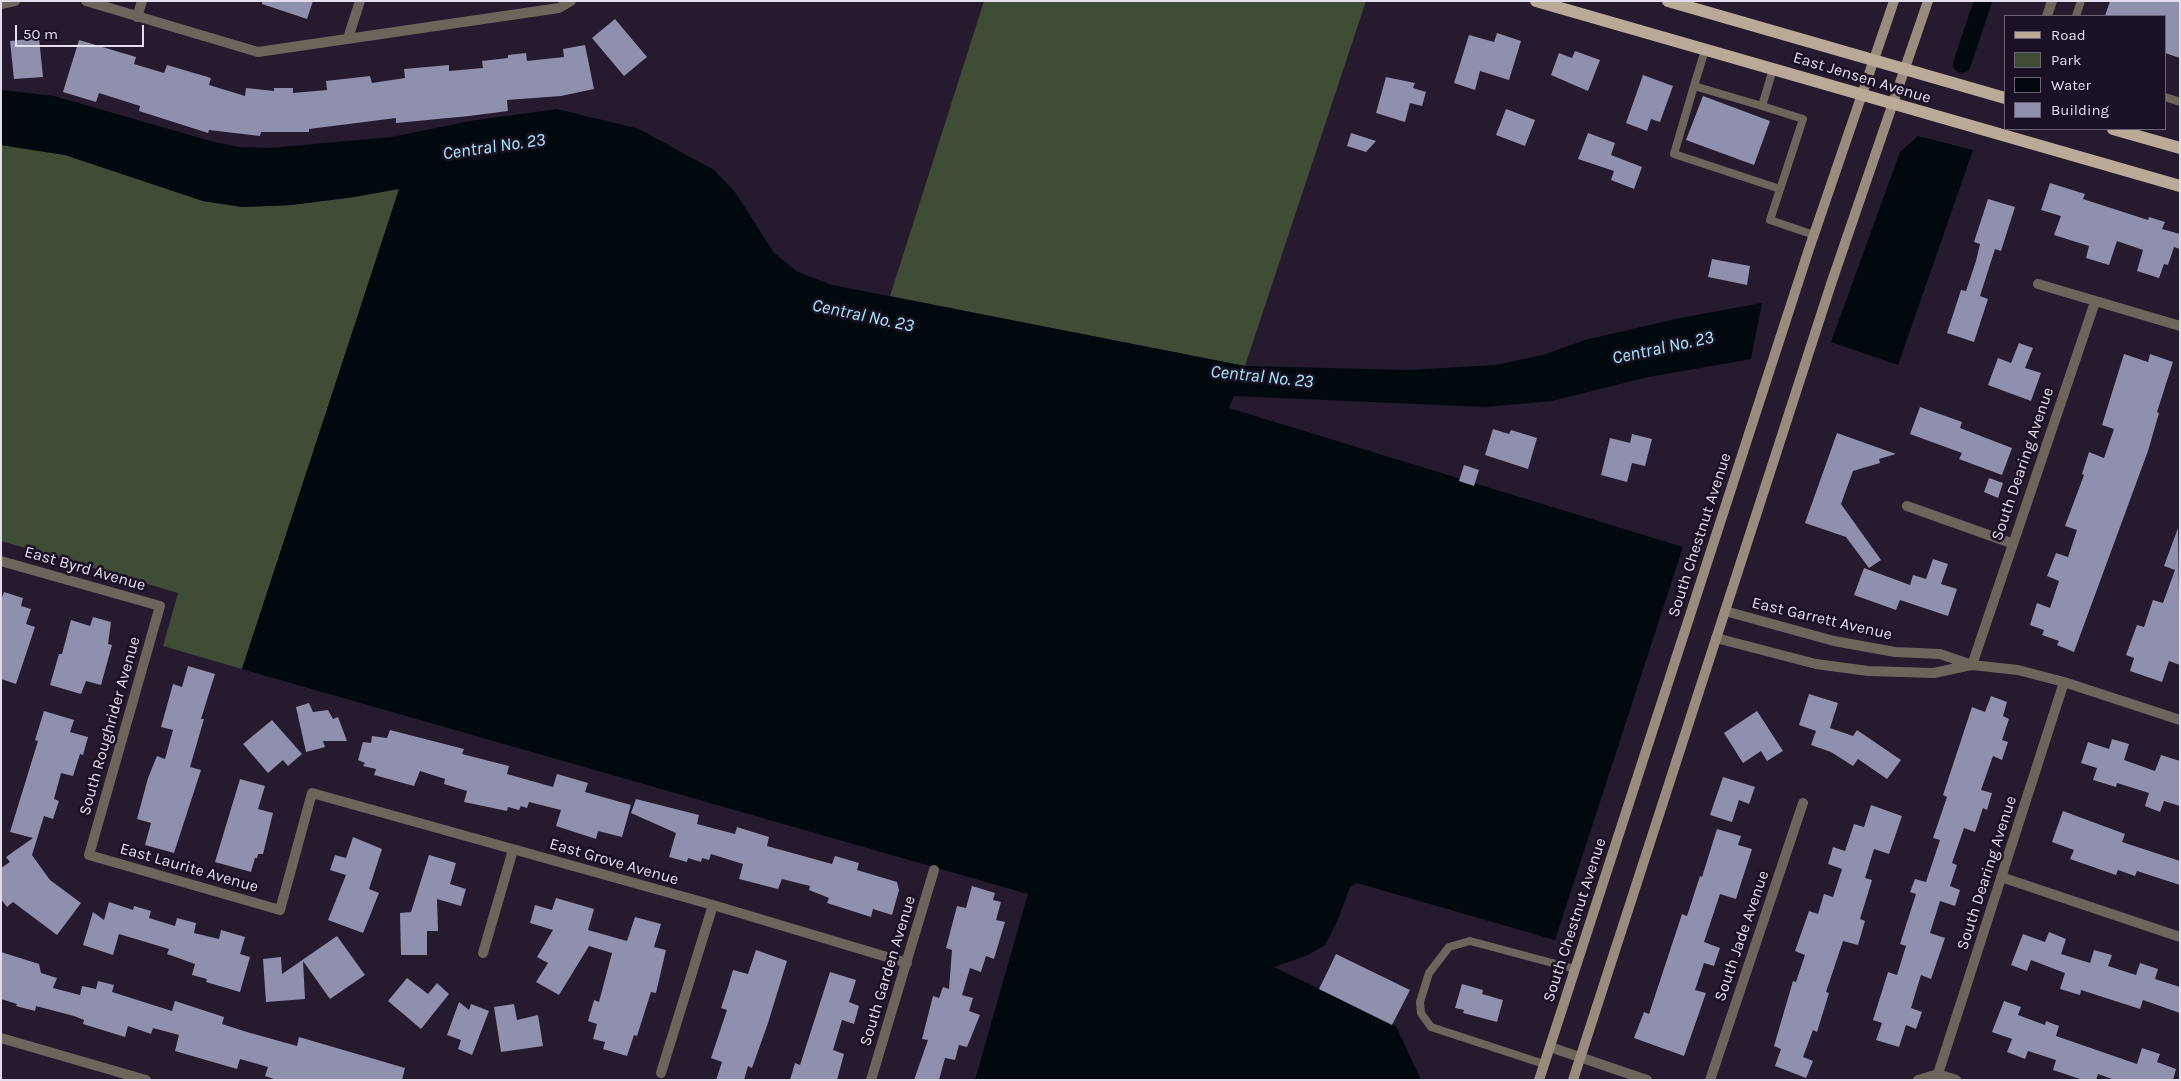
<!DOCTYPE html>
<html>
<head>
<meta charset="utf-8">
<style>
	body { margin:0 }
	#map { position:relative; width:2181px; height:1081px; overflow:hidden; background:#251a2e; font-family:Karla,sans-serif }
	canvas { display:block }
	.frame { position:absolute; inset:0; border:2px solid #e4ddeb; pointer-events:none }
	.legend { position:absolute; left:2004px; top:15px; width:162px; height:115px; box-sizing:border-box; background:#1b1124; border:1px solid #6b6374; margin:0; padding:6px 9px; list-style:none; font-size:15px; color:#e4ddeb }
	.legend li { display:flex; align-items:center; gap:10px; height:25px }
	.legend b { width:25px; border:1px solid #6b6374 }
	.scale { position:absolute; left:15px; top:25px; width:129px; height:22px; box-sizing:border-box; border:2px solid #e4ddeb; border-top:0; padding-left:6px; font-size:15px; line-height:18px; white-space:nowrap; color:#e4ddeb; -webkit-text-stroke:4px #1b1124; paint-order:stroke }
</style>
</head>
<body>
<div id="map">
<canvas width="2181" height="1081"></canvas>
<div class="frame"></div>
<ul class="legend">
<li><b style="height:6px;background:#bba997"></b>Road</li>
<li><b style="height:14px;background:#3f4c36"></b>Park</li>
<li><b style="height:14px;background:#00090e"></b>Water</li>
<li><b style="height:14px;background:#8f90ae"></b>Building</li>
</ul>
<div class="scale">50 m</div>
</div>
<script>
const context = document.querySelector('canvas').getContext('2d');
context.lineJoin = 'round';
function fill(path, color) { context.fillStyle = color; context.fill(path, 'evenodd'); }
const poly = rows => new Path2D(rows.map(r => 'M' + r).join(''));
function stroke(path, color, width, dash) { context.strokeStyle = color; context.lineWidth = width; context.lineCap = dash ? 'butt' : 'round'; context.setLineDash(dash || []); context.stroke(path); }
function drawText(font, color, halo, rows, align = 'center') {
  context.font = font + ' Karla,sans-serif'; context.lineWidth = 5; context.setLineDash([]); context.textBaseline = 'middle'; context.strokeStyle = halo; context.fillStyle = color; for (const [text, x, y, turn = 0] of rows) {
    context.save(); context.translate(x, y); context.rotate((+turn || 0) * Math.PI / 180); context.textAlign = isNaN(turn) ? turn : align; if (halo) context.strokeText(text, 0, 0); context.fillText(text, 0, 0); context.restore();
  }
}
const green = poly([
	[984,1,1366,1,1245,366,890,296],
	[1,145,65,155,203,201,242,207,291,205,354,197,400,188,242,669,163,646,178,593,1,541]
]);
const water = poly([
	[1,90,54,96,214,142,239,147,270,148,392,137,470,121,557,109,639,129,714,170,735,192,774,253,798,272,832,285,1245,366,1410,370,1495,365,1543,355,1585,340,1680,318,1762,303,1751,359,1648,377,1552,401,1486,407,1234,396,1229,408,1683,547,1555,940,1357,883,1350,887,1337,922,1325,945,1308,955,1274,967,1396,1026,1421,1080,975,1080,1028,894,242,669,399,189,354,197,291,205,242,207,203,201,65,155,1,145],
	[1918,136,1973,150,1898,365,1831,342,1900,152]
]);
const canal = poly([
	[1962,64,1983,1]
]);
const building = poly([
	[262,1,313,1,307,19,262,4],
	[2110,1,2180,1,2180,58,2165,53,2165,16,2105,16],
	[615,19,647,57,624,76,592,38],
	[1497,33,1521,41,1509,80,1480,71,1475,90,1454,83,1469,35,1494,42],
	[39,38,43,77,14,79,10,41],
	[79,40,136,57,134,64,164,73,167,65,211,78,209,85,245,96,246,88,274,91,274,88,293,88,293,93,327,90,326,81,370,76,372,83,405,78,404,69,449,65,449,71,483,68,482,61,508,58,508,55,526,53,527,61,564,57,563,49,585,45,594,89,561,96,507,100,508,111,469,116,396,123,396,118,309,129,309,132,261,132,260,136,209,130,208,133,139,111,140,106,99,93,96,102,63,92],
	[1575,51,1600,60,1588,91,1551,75,1559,53,1572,58],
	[1643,75,1673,86,1660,122,1651,119,1647,131,1626,123],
	[1386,77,1415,83,1413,88,1426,92,1422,106,1410,103,1405,122,1376,113],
	[1703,96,1770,121,1754,165,1686,140],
	[1506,109,1535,120,1525,146,1496,135],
	[1351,133,1376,141,1366,152,1347,146],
	[1588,133,1615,143,1611,155,1642,167,1634,189,1611,180,1614,171,1578,159],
	[2050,183,2085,194,2083,199,2148,220,2149,217,2165,222,2162,229,2180,234,2180,249,2174,247,2168,265,2164,264,2159,278,2137,271,2143,250,2117,241,2109,265,2086,258,2089,246,2054,235,2061,216,2041,210],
	[1988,199,2015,207,2001,251,1995,249,1980,296,1988,299,1974,342,1947,333,1961,290,1966,291,1976,261,1980,244,1974,242],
	[1712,259,1750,266,1747,285,1708,277],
	[2019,343,2033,348,2025,368,2041,373,2031,401,1988,385,1998,358,2011,363],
	[2124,354,2148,362,2150,354,2173,362,2157,412,2159,413,2148,451,2074,652,2057,645,2059,641,2042,635,2044,630,2030,625,2037,603,2050,608,2059,581,2047,576,2056,553,2068,557,2077,530,2065,526,2084,475,2082,474,2089,452,2104,458,2114,429,2102,425],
	[1920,407,1962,422,1960,428,2012,448,2002,475,1959,459,1962,453,1910,434],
	[1493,429,1509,434,1511,430,1537,438,1528,469,1485,455],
	[1837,433,1896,454,1879,459,1880,463,1853,471,1841,504,1881,560,1869,568,1846,537,1805,523],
	[1632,434,1652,439,1645,466,1632,463,1627,482,1601,475,1610,438,1630,443],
	[1464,465,1479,470,1474,486,1459,481],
	[1989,478,2003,483,1998,498,1984,492],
	[2178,528,2180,665,2169,661,2162,682,2130,671,2134,658,2126,655,2137,625,2144,627,2153,600,2163,603,2175,570,2164,566],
	[1933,559,1948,564,1941,584,1957,589,1948,616,1900,600,1896,610,1854,595,1864,568,1910,585,1913,575,1926,579],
	[4,592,23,598,21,606,31,609,26,624,35,627,16,684,1,679,1,600],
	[93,617,111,622,108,644,112,645,101,685,86,681,81,694,50,685,59,654,62,654,71,620,90,626],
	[188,666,215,674,201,719,204,719,190,767,201,770,174,853,145,845,151,823,137,819,148,778,157,756,165,759,173,730,161,727,173,684,182,687],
	[1809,694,1838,703,1830,728,1853,736,1857,730,1901,760,1887,779,1858,759,1853,766,1831,752,1811,745,1816,731,1799,725],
	[1991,696,2007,702,2003,716,2009,719,2002,740,2008,742,2002,760,1993,756,1981,790,1992,793,1987,810,1983,808,1975,832,1964,828,1952,863,1957,865,1950,886,1960,890,1955,906,1940,901,1930,933,1945,938,1931,979,1921,975,1911,1008,1922,1012,1916,1029,1906,1025,1899,1047,1876,1040,1882,1023,1873,1020,1888,972,1897,975,1906,946,1900,944,1916,894,1910,892,1915,879,1926,882,1940,840,1933,838,1947,797,1943,795,1972,707,1985,712],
	[309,703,313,712,328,710,333,719,338,717,347,741,323,741,325,747,306,752,296,707],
	[44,711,74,720,70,732,88,737,83,755,80,754,73,776,61,773,54,799,59,801,53,819,44,816,32,855,50,880,81,903,57,935,13,902,7,907,1,899,1,868,10,862,6,857,33,838,10,832,38,741,35,740],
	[1757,711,1783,751,1767,761,1761,751,1743,763,1724,733],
	[272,720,302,754,288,766,283,760,268,773,243,744],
	[390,730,464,749,462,754,509,766,507,774,553,787,557,774,588,783,585,792,631,805,622,837,598,831,596,839,556,826,561,810,529,802,527,808,521,806,519,810,508,807,507,811,464,802,467,791,444,784,445,779,420,771,414,786,374,775,376,769,363,766,365,763,358,760,363,742,371,743,372,736,387,738],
	[2112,739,2129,744,2124,760,2155,771,2161,755,2180,761,2180,806,2164,801,2160,812,2145,806,2149,793,2117,783,2116,787,2093,780,2097,768,2081,763,2088,742,2109,749],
	[1723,777,1755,787,1749,804,1739,800,1732,822,1710,815],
	[240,779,265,786,258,809,273,813,263,854,258,854,257,858,255,858,251,872,215,862],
	[636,799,699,815,697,824,735,834,737,827,769,837,767,846,832,864,835,856,859,863,857,870,897,882,899,890,892,915,873,909,871,917,827,903,829,898,809,890,810,886,782,879,778,889,739,879,743,864,711,854,709,860,702,858,701,862,688,858,687,862,669,857,676,833,631,813],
	[1871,805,1902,816,1889,854,1874,849,1865,878,1872,880,1860,919,1865,921,1858,945,1843,941,1826,992,1829,993,1817,1032,1813,1030,1803,1057,1813,1061,1806,1078,1775,1066,1781,1049,1774,1046,1793,981,1796,982,1805,955,1795,951,1809,911,1818,914,1824,894,1833,897,1842,869,1828,864,1833,847,1845,851,1854,824,1864,827],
	[2063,811,2125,834,2122,842,2180,861,2180,885,2137,871,2135,876,2118,870,2116,875,2070,859,2074,850,2052,842],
	[1717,829,1741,836,1738,845,1752,849,1736,899,1720,894,1704,942,1720,948,1714,966,1704,963,1695,990,1706,993,1684,1056,1634,1038,1644,1012,1649,1014,1682,914,1687,916,1700,876,1702,877],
	[353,837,382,849,369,889,379,893,363,933,328,920,346,875,330,870,335,855,346,858],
	[429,855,456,863,450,884,466,889,461,906,437,899,438,931,427,931,427,955,401,955,400,913,411,912],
	[972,886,995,893,993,900,1001,902,996,920,1005,922,994,959,986,956,981,972,970,968,962,995,973,998,969,1011,980,1015,967,1047,959,1045,955,1060,945,1058,939,1080,914,1080,928,1040,922,1039,933,996,939,998,943,987,949,989,952,950,946,948,957,906,966,908],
	[556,898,594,909,588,930,627,941,635,917,661,924,654,947,666,950,656,993,651,992,637,1036,634,1035,627,1056,603,1049,605,1042,593,1039,597,1024,588,1021,594,1000,599,1002,612,953,589,946,559,995,536,982,548,963,537,957,553,930,530,923,535,905,552,910],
	[109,902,133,910,134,906,151,911,149,918,175,926,177,918,196,923,194,933,219,939,221,930,245,937,240,954,250,957,240,992,206,982,207,979,192,975,195,964,167,954,169,949,119,934,113,955,83,945,93,912,104,920],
	[2049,932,2066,939,2061,954,2090,963,2094,950,2112,955,2108,966,2136,975,2140,963,2158,969,2155,979,2180,987,2180,1013,2143,1000,2140,1009,2081,990,2080,995,2060,989,2065,973,2031,960,2027,971,2011,965,2023,934,2045,942],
	[337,936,365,975,330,999,303,961,305,999,266,1002,263,959,281,957,282,974],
	[756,950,787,961,768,1023,752,1068,748,1066,744,1080,716,1080,722,1062,711,1058,727,1010,721,1008,728,987,733,970,748,974],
	[1,952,39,964,41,973,57,978,53,988,80,995,82,986,96,989,98,981,114,985,112,992,172,1011,175,1001,224,1017,222,1024,247,1032,297,1046,299,1037,405,1068,402,1080,277,1080,265,1076,268,1067,240,1059,237,1069,175,1051,179,1035,153,1028,151,1034,128,1026,125,1037,83,1024,84,1020,74,1016,36,1006,35,1011,16,1006,17,1004,1,999],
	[1336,954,1410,990,1392,1025,1319,989],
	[830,972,856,980,849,1002,859,1006,854,1024,842,1020,833,1050,844,1054,837,1080,790,1080,795,1063,800,1065],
	[407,978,428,994,437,983,449,994,421,1029,388,1001],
	[1462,984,1483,990,1482,994,1503,1000,1497,1022,1463,1013,1464,1010,1455,1008],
	[2004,1001,2021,1007,2018,1015,2045,1025,2046,1021,2059,1026,2056,1036,2137,1064,2142,1048,2160,1054,2157,1062,2176,1069,2173,1080,2115,1080,2098,1074,2096,1080,2083,1080,2053,1070,2056,1060,2028,1051,2025,1059,2007,1052,2012,1039,1992,1032],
	[459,1002,469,1010,471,1004,489,1011,472,1055,458,1049,461,1040,447,1035],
	[514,1004,517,1020,538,1015,543,1046,501,1052,494,1007]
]);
const service = poly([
	[2076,16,2081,1],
	[1773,69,1762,106,1803,119,1770,220,1814,235],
	[1694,86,1705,50],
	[2165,97,2180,102],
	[1762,106,1694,86,1674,154,1780,189],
	[1544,1064,1431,1027,1421,1013,1420,1002,1429,973,1449,947,1470,941,1575,969]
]);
const minor = poly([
	[86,1,258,52,559,8,571,1],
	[1,4,15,1],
	[2047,16,2052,1],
	[137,17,142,1],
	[348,38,360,1],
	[2038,284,2180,326],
	[1907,506,2011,543],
	[1,561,160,606,89,855,280,910,312,793,713,905,907,963],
	[1725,611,1834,641,1895,652,1940,654,1972,665,2018,670,2064,682,2180,720],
	[1716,638,1816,664,1868,671,1934,673,1971,665],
	[1972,665,2095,302],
	[2001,877,2180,937],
	[483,953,513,850],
	[1,1038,146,1080],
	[1550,1047,1647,1080],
	[661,1073,713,905],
	[1938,1074,2064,682],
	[871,1080,934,870],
	[1710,1080,1803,803],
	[1918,1080,1938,1074,1956,1080]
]);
const secondary = poly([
	[1539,1080,1809,249,1894,1],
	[1573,1080,1831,284,1928,1]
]);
const primary = poly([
	[1536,1,2180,186],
	[1668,1,2005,98],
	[2113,129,2180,148]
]);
const streetNames = [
	["East Jensen Avenue",1862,78,17],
	["South Dearing Avenue",2023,464,-71],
	["South Chestnut Avenue",1700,535,-72],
	["East Byrd Avenue",85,569,16],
	["East Garrett Avenue",1822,619,13],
	["South Roughrider Avenue",110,726,-74],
	["East Grove Avenue",614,862,16],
	["East Laurite Avenue",189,868,16],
	["South Dearing Avenue",1987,873,-72],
	["South Chestnut Avenue",1575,920,-72],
	["South Jade Avenue",1742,936,-71],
	["South Garden Avenue",888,971,-73]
];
const waterNames = [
	["Central No. 23",494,147,-8],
	["Central No. 23",863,316,12],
	["Central No. 23",1663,348,-12],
	["Central No. 23",1262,377,6]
];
fill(green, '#3f4c36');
fill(water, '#00090e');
stroke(canal, '#00090e', 18);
fill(building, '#8f90ae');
stroke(service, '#6d645b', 8);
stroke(minor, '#6d645b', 10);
stroke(secondary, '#998b7d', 10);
stroke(primary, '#bba997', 12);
drawText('16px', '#e4ddeb', '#1b1124', streetNames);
drawText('italic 18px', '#a6ebfd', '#1b1124', waterNames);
</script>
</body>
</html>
